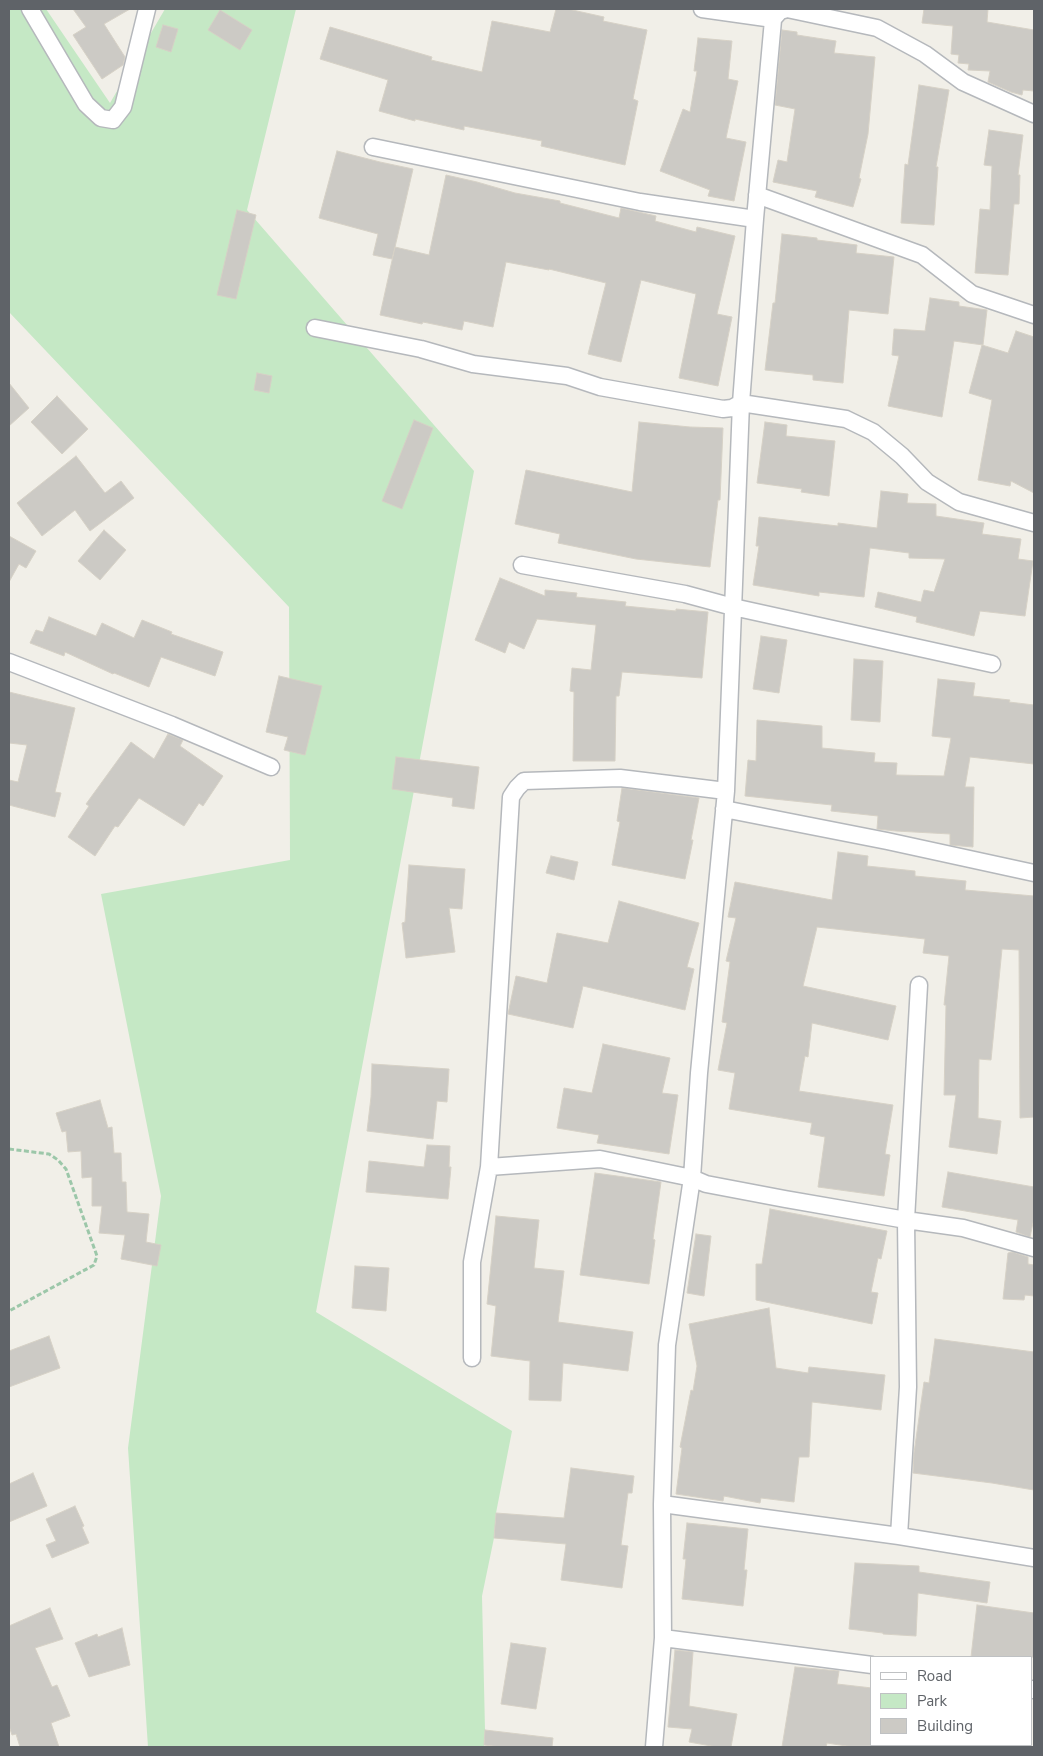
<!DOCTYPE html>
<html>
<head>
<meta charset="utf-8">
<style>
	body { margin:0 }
	#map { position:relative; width:1043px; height:1756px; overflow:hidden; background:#f1efe8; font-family:"Nunito Sans",sans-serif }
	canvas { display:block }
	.frame { position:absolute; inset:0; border:10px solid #5f6368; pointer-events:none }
	.legend { position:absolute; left:870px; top:1656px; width:162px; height:90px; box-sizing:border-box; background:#fff; border:1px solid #bfc1c3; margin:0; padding:6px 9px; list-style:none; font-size:15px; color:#5f6368 }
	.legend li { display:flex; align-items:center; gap:10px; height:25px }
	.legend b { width:25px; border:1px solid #bfc1c3 }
</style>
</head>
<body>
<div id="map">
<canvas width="1043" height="1756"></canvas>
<div class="frame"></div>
<ul class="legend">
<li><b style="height:6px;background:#fff"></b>Road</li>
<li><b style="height:14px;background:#c5e8c5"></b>Park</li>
<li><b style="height:14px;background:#cccac5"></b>Building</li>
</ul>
</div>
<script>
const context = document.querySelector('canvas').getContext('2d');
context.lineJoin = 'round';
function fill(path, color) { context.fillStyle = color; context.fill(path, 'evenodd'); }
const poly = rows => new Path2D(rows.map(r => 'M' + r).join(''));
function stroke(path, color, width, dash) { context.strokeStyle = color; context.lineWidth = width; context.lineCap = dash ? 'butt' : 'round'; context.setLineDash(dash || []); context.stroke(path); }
const green = poly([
	[9,9,46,9,110,103,165,9,296,9,247,210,474,471,316,1312,512,1431,496,1513,494,1538,482,1596,485,1730,484,1747,148,1747,128,1448,161,1196,101,894,290,860,289,607,9,312]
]);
const building = poly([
	[73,9,130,9,104,24,125,57,123,65,102,79,73,35,86,27,73,9],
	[556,9,568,9,604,17,603,21,647,30,633,99,638,101,625,165,541,146,542,141,464,126,464,130,415,119,415,121,379,111,388,80,320,59,330,27,432,57,431,60,482,72,492,21,550,32,556,9],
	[924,9,988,9,987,22,1034,30,1034,91,1023,90,1022,95,1011,92,988,82,990,71,968,70,969,64,958,63,959,55,951,54,953,26,922,23,924,9],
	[220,10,252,30,240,50,208,30,220,10],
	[163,25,178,29,171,52,156,47,163,25],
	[782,30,797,32,797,35,836,41,834,53,875,57,868,134,859,178,861,179,853,207,815,197,817,191,773,182,778,160,787,162,795,109,775,105,782,30],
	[698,38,732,41,728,79,738,81,726,138,746,142,734,201,708,196,710,190,660,171,683,109,690,112,697,71,694,71,698,38],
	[919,85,949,90,936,167,938,167,934,225,901,223,905,164,908,165,919,85],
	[989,130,1023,135,1018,175,1020,175,1019,204,1014,204,1008,275,975,273,980,209,990,210,992,166,984,165,989,130],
	[337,151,380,162,413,169,395,247,429,255,446,175,477,182,515,193,560,201,560,203,619,218,621,208,656,216,655,221,696,232,697,227,735,236,717,314,732,317,718,386,679,378,696,294,641,280,621,362,588,354,606,283,549,269,549,270,506,262,493,327,464,321,462,330,423,322,422,324,380,315,395,247,392,259,373,255,378,234,319,218,337,151],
	[237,210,256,215,236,299,217,295,237,210],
	[782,234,817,238,817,240,857,245,856,253,894,257,888,314,849,310,843,383,813,380,813,375,765,370,773,303,775,303,782,234],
	[930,298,959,302,959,306,987,310,983,345,954,341,942,417,888,406,899,356,892,355,894,329,925,331,930,298],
	[1016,331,1034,337,1034,493,1011,481,1010,486,978,480,992,400,969,393,982,345,1008,353,1016,331],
	[257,373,272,376,269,393,254,390,257,373],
	[9,383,29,408,9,426,9,383],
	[57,396,88,429,62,454,31,422,57,396],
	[414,420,433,428,402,509,382,501,414,420],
	[639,422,690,427,723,428,720,500,718,500,710,567,636,559,558,543,560,534,515,524,526,470,632,492,639,422],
	[765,422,787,425,786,436,835,441,829,496,801,492,802,489,757,483,765,422],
	[76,456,105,493,121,481,134,498,90,531,75,510,42,536,17,503,76,456],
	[881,491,908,494,907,503,936,504,936,516,984,523,982,534,1021,539,1018,559,1033,561,1025,616,980,611,974,636,916,622,917,617,875,607,878,592,921,602,924,590,934,592,945,559,909,558,909,553,870,548,864,597,819,592,819,596,753,585,759,546,756,546,759,517,838,526,838,523,877,528,881,491],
	[104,530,126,550,100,580,78,561,104,530],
	[9,536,36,551,26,568,19,564,9,582,9,536],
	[500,578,545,596,545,590,577,593,576,597,626,602,625,606,676,611,676,609,708,612,702,678,622,672,619,696,616,696,615,761,573,761,574,692,570,691,572,668,591,670,596,625,537,619,524,649,509,642,505,653,475,640,500,578],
	[49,617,96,636,102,623,134,638,142,620,172,632,171,634,223,652,215,676,161,657,149,687,114,673,113,674,65,652,64,656,30,643,36,630,43,632,49,617],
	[761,636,787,640,779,693,753,689,761,636],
	[854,659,883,661,880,722,851,720,854,659],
	[279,676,322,686,305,755,284,750,288,737,266,732,279,676],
	[938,679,975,683,973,696,1010,700,1009,702,1034,705,1034,764,970,757,965,787,974,787,973,847,950,845,950,834,896,831,877,829,878,816,831,811,832,805,745,796,748,760,756,761,757,720,822,726,822,748,875,753,874,762,897,763,896,775,944,776,951,738,932,736,938,679],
	[9,692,75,708,55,792,61,793,55,817,9,805,9,780,18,782,27,745,9,743,9,692],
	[168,734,183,740,180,746,223,776,203,806,199,803,184,826,139,798,118,827,115,826,95,856,68,837,89,806,86,804,131,742,154,759,168,734],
	[396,757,479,767,474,809,452,806,453,798,392,789,396,757],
	[622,788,699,798,691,840,693,840,685,879,612,865,620,822,617,821,622,788],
	[838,852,868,856,867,866,915,871,915,876,966,881,965,890,1034,896,1034,1117,1020,1118,1019,950,1002,949,991,1060,979,1059,978,1118,1001,1121,997,1154,949,1147,956,1095,944,1095,946,1005,944,1005,949,956,923,953,925,939,817,927,803,986,896,1006,888,1040,812,1023,808,1057,805,1056,799,1091,893,1105,885,1154,890,1155,884,1196,818,1187,825,1137,810,1134,812,1123,729,1109,735,1073,718,1070,727,1023,722,1022,730,962,726,961,736,918,728,917,735,882,832,900,838,852],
	[551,856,578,862,574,880,546,873,551,856],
	[409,865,465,869,462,909,449,908,455,952,406,958,402,923,405,922,409,865],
	[619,901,699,923,687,967,694,969,685,1010,583,986,573,1028,508,1014,516,976,547,983,557,933,608,943,619,901],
	[603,1044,670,1058,662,1093,678,1095,669,1154,597,1143,599,1135,557,1128,564,1088,592,1093,603,1044],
	[372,1064,449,1069,447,1102,437,1101,433,1139,367,1131,371,1097,372,1064],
	[100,1100,108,1128,112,1127,114,1153,121,1153,122,1182,126,1182,127,1212,149,1214,146,1242,161,1245,157,1266,121,1259,125,1235,99,1233,102,1206,92,1206,92,1177,82,1178,81,1151,68,1152,66,1131,62,1132,56,1113,100,1100],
	[427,1145,450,1146,449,1167,451,1167,448,1199,366,1192,369,1161,424,1167,427,1145],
	[948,1172,1034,1187,1034,1218,1030,1237,1016,1232,1018,1220,942,1207,948,1172],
	[595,1173,661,1182,653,1239,655,1240,649,1284,580,1275,595,1173],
	[770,1209,887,1231,881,1259,878,1258,871,1292,878,1293,872,1324,756,1300,756,1264,762,1264,770,1209],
	[496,1216,539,1220,534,1268,564,1271,558,1322,633,1332,628,1371,563,1363,561,1401,529,1400,530,1361,491,1356,496,1306,487,1304,496,1216],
	[696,1234,711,1236,704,1296,687,1293,696,1234],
	[1013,1252,1028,1257,1028,1264,1034,1265,1034,1296,1025,1295,1024,1300,1003,1299,1008,1253,1013,1252],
	[355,1266,389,1268,386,1311,352,1308,355,1266],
	[769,1308,776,1368,808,1373,809,1367,885,1375,881,1410,812,1402,809,1457,799,1457,794,1502,761,1498,760,1503,724,1496,723,1501,676,1494,682,1448,680,1447,691,1390,693,1391,697,1366,689,1324,769,1308],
	[49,1336,60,1368,9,1387,9,1351,49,1336],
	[935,1339,1034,1352,1034,1490,992,1483,913,1473,914,1453,924,1382,929,1383,935,1339],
	[571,1468,634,1476,632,1493,628,1493,621,1545,628,1546,622,1588,561,1580,566,1544,494,1538,496,1513,564,1518,571,1468],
	[33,1473,47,1506,9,1522,9,1484,33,1473],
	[75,1506,84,1526,82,1527,89,1543,52,1558,46,1545,56,1541,46,1519,75,1506],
	[687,1523,748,1529,744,1570,747,1570,743,1606,682,1599,686,1559,683,1559,687,1523],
	[855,1563,919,1566,919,1572,990,1582,987,1603,918,1593,916,1636,883,1634,883,1633,849,1629,855,1563],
	[977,1605,1034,1613,1034,1657,971,1657,977,1605],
	[50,1608,63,1639,35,1648,52,1687,57,1685,70,1716,51,1723,59,1747,20,1747,16,1734,12,1735,9,1726,9,1626,50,1608],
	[122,1628,130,1665,89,1677,75,1643,97,1634,98,1637,122,1628],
	[511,1643,546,1648,536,1709,501,1704,511,1643],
	[675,1650,693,1652,689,1706,737,1714,731,1747,717,1747,689,1742,692,1729,668,1727,675,1650],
	[795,1667,839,1671,837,1684,872,1688,872,1747,853,1747,827,1743,826,1747,782,1747,795,1667],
	[485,1730,553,1738,552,1747,501,1747,484,1745,485,1730]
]);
const path = poly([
	[9,1149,49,1154,58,1160,66,1169,97,1256,94,1265,9,1311]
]);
const street = poly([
	[30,9,86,104,101,118,113,120,123,107,147,9],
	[702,9,773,19,780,11,787,9,877,28,925,54,963,82,1034,114],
	[373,147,640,202,755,219],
	[757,195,922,255,972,294,1034,315],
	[315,328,421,349,473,364,567,376,600,387,723,409,732,408,741,403,846,419,873,432,902,456,927,482,959,502,1034,523],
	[522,565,685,594,733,607,992,664],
	[9,662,172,725,271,767],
	[724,809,887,841,1034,873],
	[489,1167,600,1159,692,1178,706,1184,785,1199,906,1220,963,1228,1034,1248],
	[472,1358,472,1262,489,1167,511,797,517,788,524,781,620,778,726,791],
	[662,1504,899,1536,1034,1558],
	[899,1536,908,1387,906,1220,919,985],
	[663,1638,872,1665],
	[1032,1689,1034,1690],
	[654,1747,663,1638,662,1504,667,1345,692,1178,699,1073,726,791,741,403,755,219,774,9]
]);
fill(green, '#c5e8c5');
fill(building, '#cccac5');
stroke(building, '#d6d1c6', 1);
stroke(street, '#b5b8bc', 19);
stroke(path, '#9cc7a9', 3, [5, 2.5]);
stroke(street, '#fff', 16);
</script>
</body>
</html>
